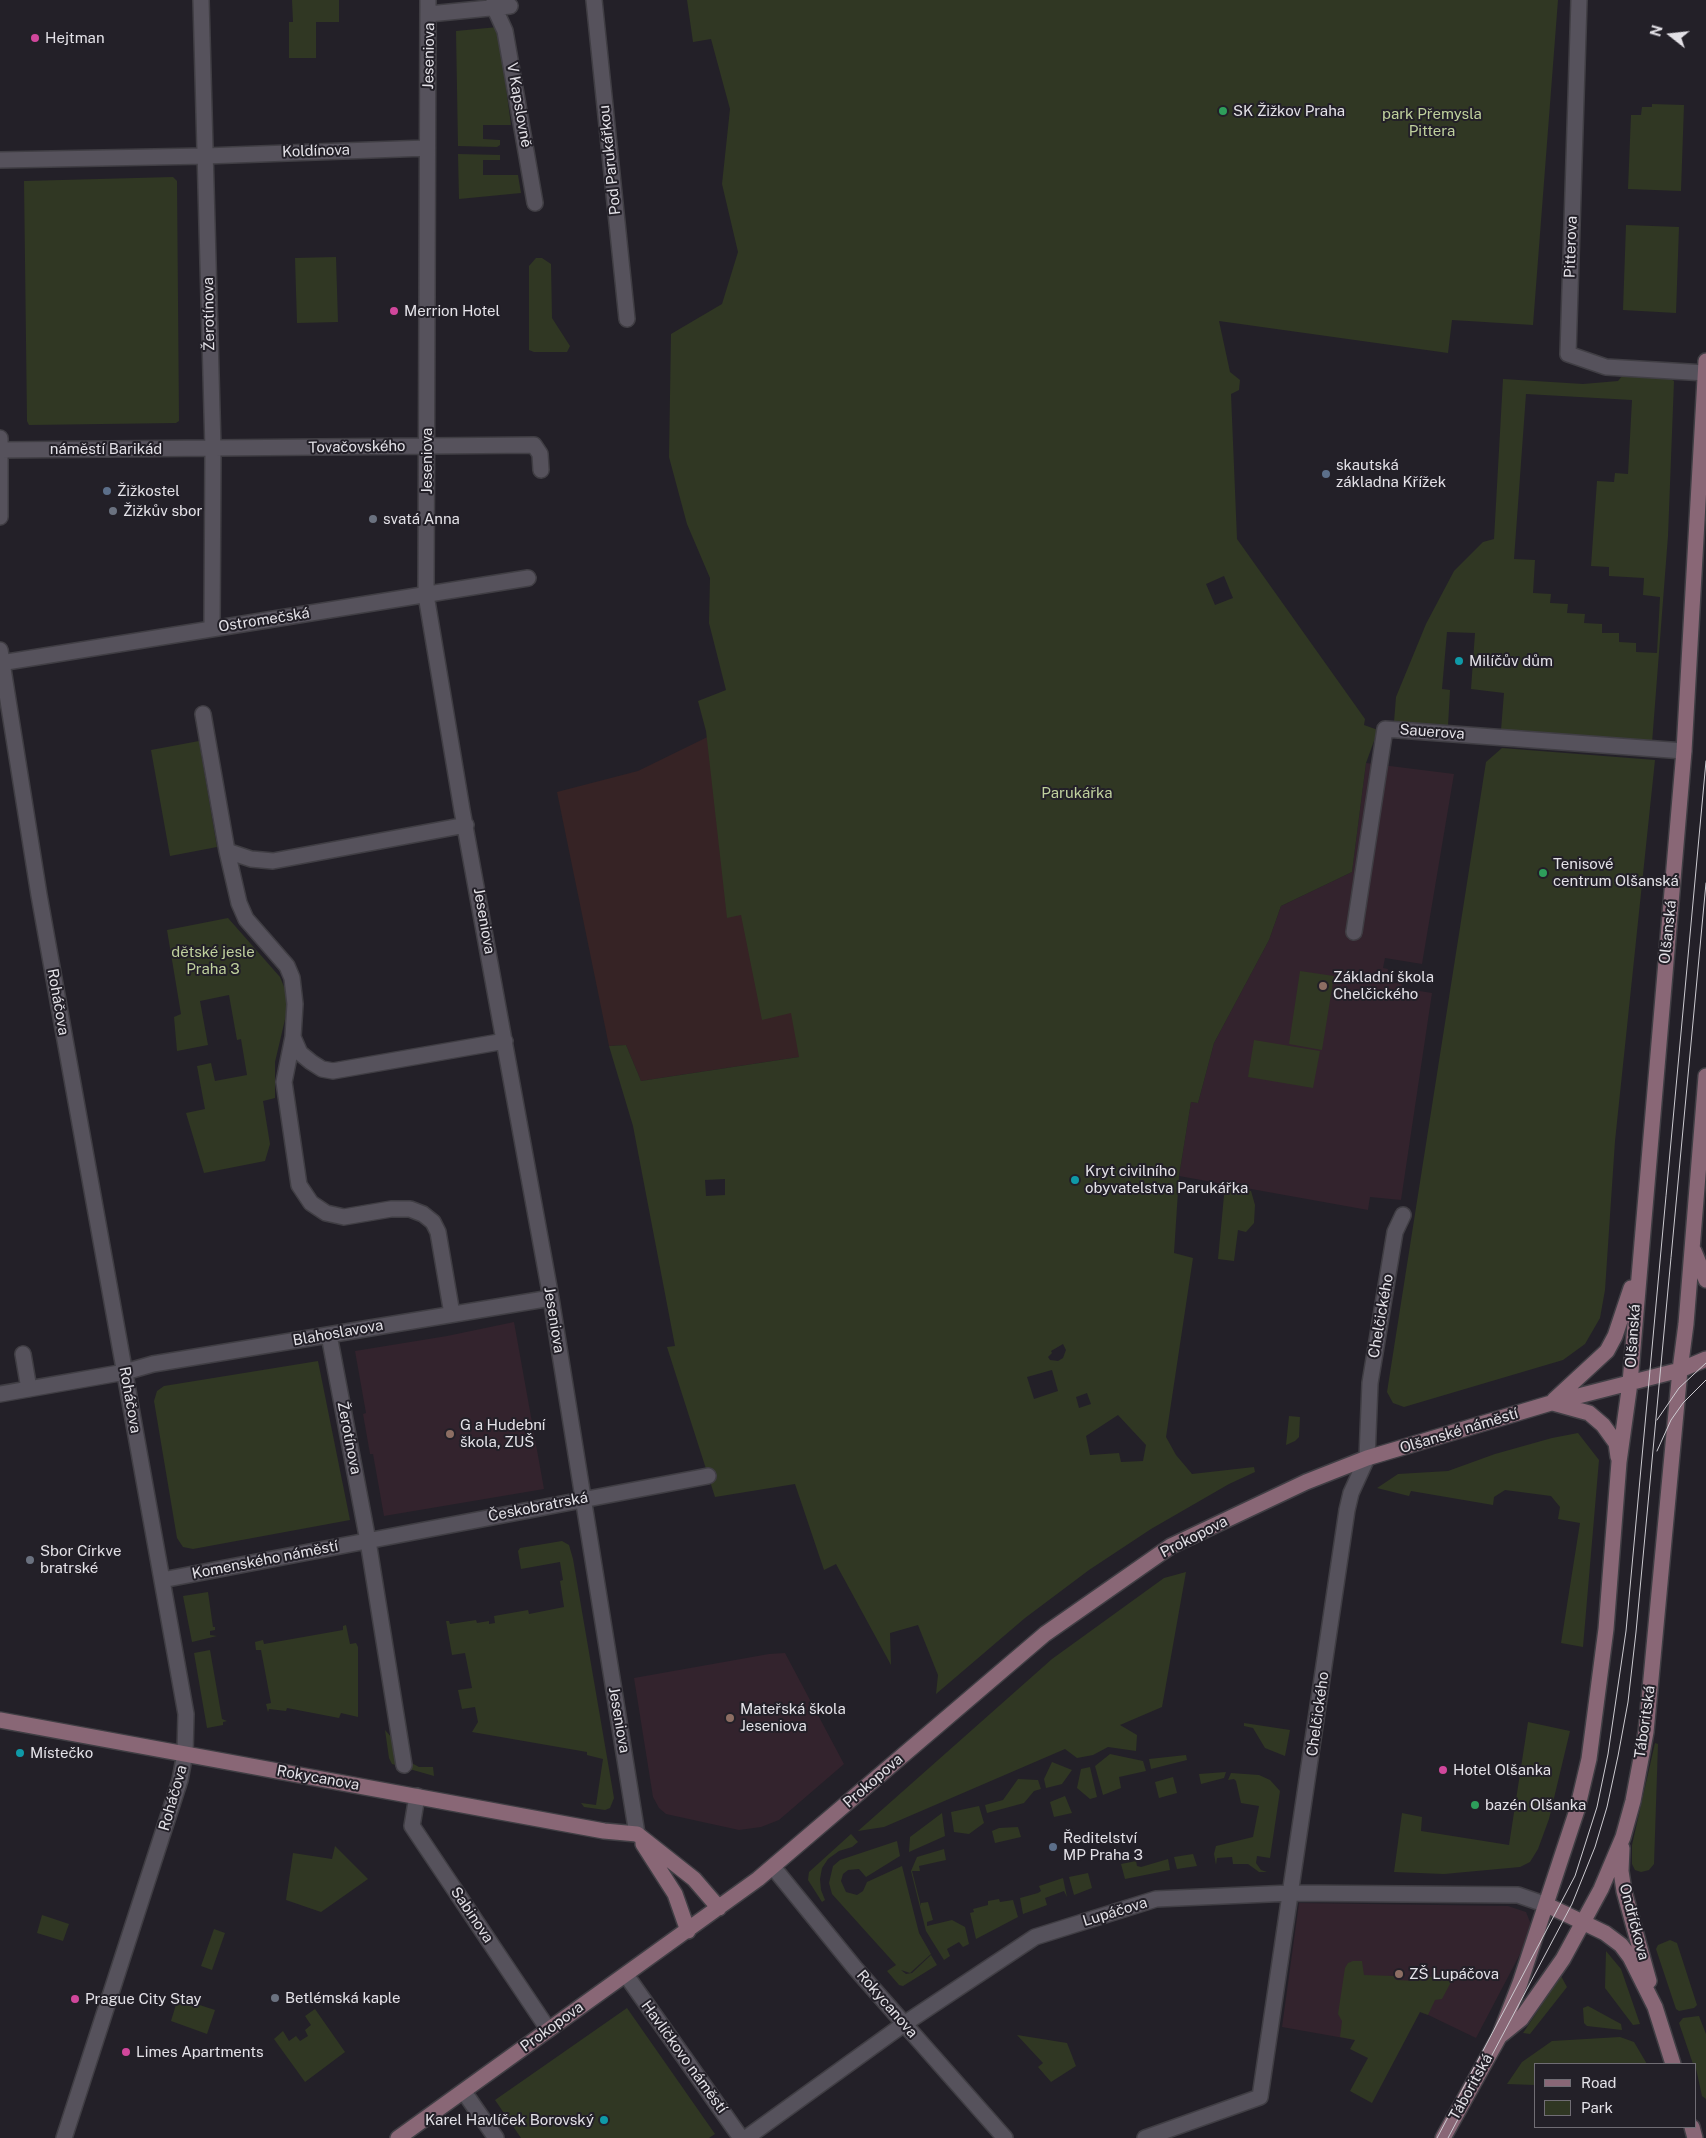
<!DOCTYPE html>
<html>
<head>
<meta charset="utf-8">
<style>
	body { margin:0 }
	#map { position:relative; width:1706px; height:2138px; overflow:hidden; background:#232028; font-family:"Public Sans",sans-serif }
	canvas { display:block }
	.legend { position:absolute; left:1534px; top:2063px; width:162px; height:65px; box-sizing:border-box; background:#232028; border:1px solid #706d74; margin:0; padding:6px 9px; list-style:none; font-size:15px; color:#e3e1e7 }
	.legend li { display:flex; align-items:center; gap:10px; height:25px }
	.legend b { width:25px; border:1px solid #706d74 }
	.north { position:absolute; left:1646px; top:10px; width:50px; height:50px; -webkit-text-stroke:4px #232028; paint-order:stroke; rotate:286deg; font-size:14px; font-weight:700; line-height:20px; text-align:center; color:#e3e1e7 }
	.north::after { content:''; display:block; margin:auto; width:18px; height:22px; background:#e3e1e7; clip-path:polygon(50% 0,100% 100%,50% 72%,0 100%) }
</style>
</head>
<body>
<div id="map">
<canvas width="1706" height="2138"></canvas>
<ul class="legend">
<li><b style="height:6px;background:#896776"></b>Road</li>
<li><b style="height:14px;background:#303723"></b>Park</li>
</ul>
<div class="north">N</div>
</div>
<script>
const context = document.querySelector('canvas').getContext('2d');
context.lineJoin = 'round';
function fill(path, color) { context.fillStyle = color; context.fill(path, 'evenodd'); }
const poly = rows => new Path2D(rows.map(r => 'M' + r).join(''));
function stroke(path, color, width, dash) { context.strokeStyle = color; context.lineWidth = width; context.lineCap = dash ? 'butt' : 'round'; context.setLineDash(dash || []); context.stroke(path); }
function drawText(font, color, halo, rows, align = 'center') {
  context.font = font + ' "Public Sans",sans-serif'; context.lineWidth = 4; context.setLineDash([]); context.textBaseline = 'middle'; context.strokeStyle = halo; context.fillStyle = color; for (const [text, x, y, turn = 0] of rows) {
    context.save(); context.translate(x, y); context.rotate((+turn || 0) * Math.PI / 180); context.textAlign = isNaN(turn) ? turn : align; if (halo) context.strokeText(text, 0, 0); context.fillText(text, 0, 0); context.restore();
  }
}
const industrial = poly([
	[834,675,799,1057,641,1081,626,1045,609,1046,557,792,638,771]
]);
const education = poly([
	[1366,763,1454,774,1422,964,1385,958,1383,968,1388,969,1386,982,1402,984,1401,988,1432,993,1401,1200,1370,1197,1368,1210,1179,1176,1191,1102,1198,1103,1214,1043,1269,940,1281,906,1352,872],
	[514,1322,544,1489,384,1516,373,1454,370,1454,363,1414,366,1413,355,1351,447,1336],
	[785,1653,844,1764,779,1820,761,1827,739,1830,666,1814,659,1808,653,1797,634,1678,769,1654],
	[1299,1903,1508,1906,1526,1912,1532,1927,1530,1935,1476,2038,1420,2011,1405,2039,1355,2040,1282,2027]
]);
const green = poly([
	[292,0,339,0,339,22,316,22,316,58,289,58,289,22,293,22],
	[687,0,1558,0,1533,325,1452,320,1448,353,1219,321,1230,372,1240,380,1239,390,1231,394,1237,539,1365,719,1364,725,1378,730,1366,763,1352,872,1281,906,1269,940,1214,1043,1198,1103,1191,1102,1179,1176,1174,1253,1193,1258,1166,1437,1176,1455,1192,1474,1254,1467,1255,1472,1229,1484,1151,1529,1089,1570,1025,1618,936,1694,938,1675,918,1625,890,1633,891,1665,836,1564,824,1570,795,1484,715,1497,667,1347,675,1346,633,1126,609,1046,626,1045,641,1081,799,1057,791,1013,762,1020,741,915,727,918,706,731,698,701,726,690,709,623,710,578,687,524,669,457,671,334,722,304,738,252,722,184,730,109,711,39,693,42],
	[1224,576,1233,598,1215,605,1206,584],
	[725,1179,725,1195,706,1196,705,1180],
	[1063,1344,1066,1350,1063,1358,1058,1361,1050,1360,1048,1357,1052,1353,1051,1351],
	[1052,1370,1058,1391,1034,1399,1027,1377],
	[1087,1393,1091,1404,1079,1408,1076,1397],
	[1118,1415,1146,1445,1143,1461,1121,1462,1119,1453,1090,1455,1086,1436],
	[498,27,511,125,483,125,483,139,500,140,500,145,497,147,458,146,456,31],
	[1652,104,1684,105,1681,191,1628,189,1631,115,1641,115,1642,107,1652,107],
	[458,154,500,155,500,160,483,160,483,175,518,175,521,193,459,199],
	[173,177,177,181,179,421,176,423,29,425,27,421,24,181],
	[1626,225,1679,227,1676,313,1623,310],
	[336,257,338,322,297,323,295,258],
	[536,258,542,258,551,264,552,318,570,346,567,352,534,352,529,350,529,266],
	[1622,376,1669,378,1674,381,1668,536,1652,743,1501,730,1504,693,1471,689,1475,633,1447,632,1442,689,1450,690,1448,726,1394,722,1396,697,1426,624,1454,571,1483,542,1494,539,1503,379,1583,384,1618,381],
	[1526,394,1632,400,1628,474,1615,473,1614,482,1597,481,1591,566,1609,567,1609,576,1644,578,1643,595,1660,597,1657,653,1636,652,1636,643,1619,642,1619,633,1602,633,1602,624,1584,623,1585,614,1567,613,1568,604,1550,603,1551,594,1533,593,1535,560,1514,559],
	[199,741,217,847,170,856,151,750],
	[1502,748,1655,760,1615,1141,1605,1290,1600,1318,1585,1344,1563,1360,1404,1407,1393,1403,1387,1392,1486,762],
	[228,918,280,977,287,994,287,1011,275,1062,275,1098,263,1101,270,1144,265,1161,204,1173,186,1113,205,1109,197,1066,211,1063,215,1081,247,1075,241,1039,237,1040,229,995,200,1001,208,1045,177,1051,174,1017,181,1014,167,930],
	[1300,971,1334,976,1322,1050,1289,1044],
	[1254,1040,1320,1051,1313,1088,1248,1077],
	[1225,1185,1251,1191,1255,1205,1254,1223,1246,1232,1238,1230,1234,1261,1218,1259],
	[318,1361,350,1520,193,1549,183,1547,177,1538,154,1401,157,1391,164,1386],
	[1289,1416,1300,1417,1299,1437,1295,1441,1286,1445],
	[1578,1433,1599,1460,1583,1647,1561,1643,1580,1523,1558,1519,1560,1507,1551,1496,1505,1490,1494,1497,1493,1505,1411,1491,1409,1496,1377,1488,1398,1474,1448,1471,1495,1454,1552,1438],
	[562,1541,569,1545,573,1559,614,1798,610,1808,605,1810,584,1807,581,1803,596,1805,603,1759,587,1755,587,1752,472,1732,478,1722,475,1707,462,1709,458,1690,472,1688,465,1653,452,1655,446,1621,449,1621,450,1624,476,1620,477,1623,489,1621,489,1624,495,1623,494,1616,528,1610,529,1614,564,1607,560,1581,563,1580,560,1562,521,1569,518,1551,520,1548],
	[1186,1572,1162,1707,1120,1725,1137,1735,1136,1751,1108,1747,1093,1755,1077,1758,1065,1749,884,1827,858,1831,1052,1659,1164,1578],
	[208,1592,213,1627,215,1627,215,1630,210,1631,210,1635,217,1636,192,1642,183,1596],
	[346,1625,350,1644,356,1643,358,1647,358,1717,341,1713,339,1718,287,1708,286,1711,269,1709,268,1712,266,1704,271,1703,261,1650,256,1650,255,1642,263,1640,264,1644,343,1630,343,1626],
	[210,1650,222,1719,227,1721,223,1722,223,1725,207,1728,194,1653],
	[1528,1722,1570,1731,1549,1819,1538,1849,1530,1862,1520,1867,1444,1874,1394,1872,1402,1813,1422,1817,1421,1831,1509,1845],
	[1244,1723,1290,1730,1285,1756,1265,1748,1253,1728,1244,1726],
	[385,1730,394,1740,406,1760,419,1767,433,1767,434,1776,392,1764,389,1758],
	[1655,1743,1658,1744,1654,1864,1649,1870,1641,1872,1635,1870,1632,1864,1632,1845],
	[1110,1754,1143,1761,1146,1771,1119,1777,1121,1788,1103,1795,1095,1766],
	[1186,1755,1187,1760,1151,1769,1149,1759],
	[1052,1762,1072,1770,1062,1784,1046,1788,1044,1779],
	[1090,1767,1097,1797,1090,1799,1077,1788,1081,1769],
	[1226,1772,1224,1778,1201,1784,1199,1774],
	[1231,1773,1259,1775,1270,1780,1280,1791,1270,1858,1257,1856,1256,1863,1261,1870,1267,1872,1259,1872,1248,1864,1233,1864,1232,1857,1217,1858,1216,1865,1214,1854,1216,1846,1253,1837,1259,1806,1241,1803,1236,1781,1234,1779,1228,1780],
	[1173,1777,1177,1793,1159,1798,1155,1782],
	[1018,1779,1038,1780,1041,1789,1034,1791,1024,1803,987,1813,985,1805,1003,1800],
	[1065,1796,1072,1813,1054,1817,1050,1802],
	[979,1806,984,1823,969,1834,954,1832,951,1812],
	[942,1813,945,1836,909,1852,910,1837],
	[1018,1827,1021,1837,995,1843,992,1831,999,1828],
	[851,1834,858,1842,852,1847,839,1851,828,1859,822,1868,820,1879,821,1890,825,1900,822,1902,808,1880,809,1872],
	[897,1841,900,1856,866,1877,859,1869,848,1870,843,1874,841,1881,846,1892,857,1895,863,1891,867,1882,902,1866,919,1933,931,1954,910,1973,901,1970,906,1974,912,1973,931,1955,937,1965,903,1986,899,1985,887,1971,896,1965,832,1894,829,1883,833,1866,840,1860],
	[335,1846,368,1879,321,1912,286,1900,293,1853,332,1859],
	[944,1849,946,1860,919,1866,920,1871,912,1871,921,1906,921,1903,928,1902,933,1920,927,1922,927,1926,952,1920,965,1927,969,1944,963,1947,959,1942,947,1949,950,1956,944,1960,926,1931,911,1871,917,1857],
	[1193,1854,1197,1866,1177,1869,1174,1857],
	[1168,1859,1170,1870,1125,1879,1121,1864,1136,1861,1137,1866,1141,1867],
	[1088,1873,1092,1888,1074,1895,1069,1877],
	[1063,1878,1067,1897,1064,1891,1045,1898,1047,1905,1023,1914,1020,1898,1038,1893,1041,1891,1039,1886],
	[999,1899,1000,1902,1013,1900,1018,1917,976,1939,970,1913,974,1912,973,1909,988,1905,988,1901],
	[42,1915,69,1924,63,1941,37,1933],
	[214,1929,225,1933,212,1970,201,1966],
	[1670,1940,1677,1943,1697,2005,1694,2008,1679,2011,1676,2009,1656,1949,1658,1945],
	[1606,1951,1621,1969,1640,2024,1633,2025,1605,1988],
	[1353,1961,1362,1961,1364,1975,1394,1976,1396,1980,1418,1981,1421,1977,1449,1977,1451,1982,1442,1999,1435,2000,1428,2015,1420,2012,1372,2103,1350,2091,1368,2058,1350,2049,1355,2040,1340,2037,1342,2021,1338,2014,1345,1968,1348,1963],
	[1561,1976,1567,1987,1530,2034,1523,2033],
	[178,1998,215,2010,207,2034,171,2021],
	[1588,2006,1621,2024,1622,2030,1587,2026,1584,2023,1583,2008],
	[627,2008,715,2134,709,2138,521,2138,495,2100],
	[315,2009,345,2052,305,2082,274,2039,283,2031,289,2041,296,2036,300,2041,308,2036,305,2030,311,2025,305,2016],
	[1699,2016,1706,2034,1706,2099,1702,2096,1695,2064,1693,2064,1679,2023,1683,2018],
	[1017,2035,1067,2043,1076,2066,1051,2082,1038,2067,1043,2063],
	[1620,2037,1634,2042,1647,2064,1535,2064,1535,2085,1507,2084,1522,2062,1552,2041]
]);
const street = poly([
	[201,0,213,449,212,628],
	[428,0,426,595,462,810,551,1298,637,1834],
	[494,0,495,9,505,31,535,203],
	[594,0,627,319],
	[1579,0,1568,354,1606,367,1706,373],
	[429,14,510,6],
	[0,160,205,156,427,148],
	[0,438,0,517],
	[0,450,534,445,540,454,541,470],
	[0,650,39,895,186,1714,185,1753,180,1780,64,2138],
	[0,663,528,578],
	[203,714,227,851,239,903,246,919,287,966,292,978,295,1004,293,1037,284,1082,299,1185,311,1203,326,1213,344,1217,391,1209,410,1209,423,1214,433,1222,438,1232,452,1314],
	[227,851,251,859,273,861,466,825],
	[1354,932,1385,729,1684,751],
	[293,1037,300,1053,311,1062,322,1069,333,1071,505,1041],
	[329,1335,368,1541,404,1765],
	[23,1354,29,1389],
	[0,1394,125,1372,153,1364,551,1298],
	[162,1580,708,1476],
	[417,1796,412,1826,548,2029],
	[773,1867,855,1968,1005,2138],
	[626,1975,741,2138],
	[464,2092,496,2138],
	[746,2138,904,2024,1035,1937,1156,1899,1291,1893,1518,1895,1547,1905],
	[1145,2138,1260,2097,1347,1510,1351,1493,1367,1458,1370,1383,1395,1232,1403,1215]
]);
const secondary = poly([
	[1694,1251,1706,1280],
	[1554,1400,1607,1351,1615,1336,1631,1288],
	[1553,1403,1589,1413,1603,1425,1616,1443,1618,1457],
	[0,1720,604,1831,637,1834,694,1879,719,1908],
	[643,1844,675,1894,688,1931],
	[1622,1848,1621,1871,1624,1891,1649,1981],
	[1547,1905,1605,1933,1621,1945,1630,1957,1655,2007,1673,2064],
	[1500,2036,1521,2019,1563,1959,1601,1889,1623,1837,1633,1801,1646,1732,1680,1370,1686,1324,1706,1076],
	[1692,2127,1695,2138],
	[398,2138,758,1879,1045,1634,1171,1546,1306,1482,1367,1458,1551,1403,1680,1370,1706,1359],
	[1443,2138,1499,2037,1520,1983,1577,1810,1589,1759,1606,1629,1619,1462,1630,1383,1684,751,1706,361]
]);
const tram = poly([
	[1657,1420,1679,1388,1706,1363],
	[1657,1451,1671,1420,1683,1403,1706,1380],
	[1437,2138,1575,1876,1597,1807,1608,1754,1626,1631,1706,761],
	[1448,2138,1572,1904,1595,1847,1607,1807,1618,1756,1628,1702,1636,1632,1706,883]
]);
const markers = [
	[35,38,5,"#d1479c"],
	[1223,111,5,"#2e9e5b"],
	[394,311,5,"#d1479c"],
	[1326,474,5,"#5c6f8a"],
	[107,491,5,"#5c6f8a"],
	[113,511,5,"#6b7280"],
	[373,519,5,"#6b7280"],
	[1459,661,5,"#0f9aa8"],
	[1543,873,5,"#2e9e5b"],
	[1323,986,5,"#8d6e63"],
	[1075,1180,5,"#0f9aa8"],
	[450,1434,5,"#8d6e63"],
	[30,1560,5,"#6b7280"],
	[730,1718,5,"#8d6e63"],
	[20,1753,5,"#0f9aa8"],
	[1443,1770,5,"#d1479c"],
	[1475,1805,5,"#2e9e5b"],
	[1053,1847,5,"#5c6f8a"],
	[1399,1974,5,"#8d6e63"],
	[275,1998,5,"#6b7280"],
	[75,1999,5,"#d1479c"],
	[126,2052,5,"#d1479c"],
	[604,2120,5,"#0f9aa8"]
];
const poiNames = [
	["Hejtman",45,38],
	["SK Žižkov Praha",1233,111],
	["Merrion Hotel",404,311],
	["skautská",1336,465],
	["základna Křížek",1336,482],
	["Žižkostel",117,491],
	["Žižkův sbor",123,511],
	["svatá Anna",383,519],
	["Milíčův dům",1469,661],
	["Tenisové",1553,864],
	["centrum Olšanská",1553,881],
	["Základní škola",1333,977],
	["Chelčického",1333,994],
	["Kryt civilního",1085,1171],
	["obyvatelstva Parukářka",1085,1188],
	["G a Hudební",460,1425],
	["škola, ZUŠ",460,1442],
	["Sbor Církve",40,1551],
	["bratrské",40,1568],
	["Mateřská škola",740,1709],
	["Jeseniova",740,1726],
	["Místečko",30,1753],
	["Hotel Olšanka",1453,1770],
	["bazén Olšanka",1485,1805],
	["Ředitelství",1063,1838],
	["MP Praha 3",1063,1855],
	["ZŠ Lupáčova",1409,1974],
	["Betlémská kaple",285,1998],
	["Prague City Stay",85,1999],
	["Limes Apartments",136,2052],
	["Karel Havlíček Borovský",594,2120,"right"]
];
const streetNames = [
	["Jeseniova",429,56,-89],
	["V Kapslovně",519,105,80],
	["Koldínova",316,151,-2],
	["Pod Parukářkou",610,160,-96],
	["Pitterova",1571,247,-88],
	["Žerotínova",209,314,-91],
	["Tovačovského",357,447,-1],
	["náměstí Barikád",106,449],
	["Jeseniova",427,461,-90],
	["Ostromečská",264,620,-9],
	["Sauerova",1432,732,4],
	["Jeseniova",484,921,80],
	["Olšanská",1668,932,-84],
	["Roháčova",58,1002,80],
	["Chelčického",1381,1316,-80],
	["Jeseniova",554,1320,81],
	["Blahoslavova",338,1333,-10],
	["Olšanská",1633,1336,-86],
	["Roháčova",130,1400,80],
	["Olšanské náměstí",1459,1431,-17],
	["Žerotínova",349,1438,79],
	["Českobratrská",538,1507,-11],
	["Prokopova",1194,1537,-27],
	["Komenského náměstí",265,1560,-11],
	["Chelčického",1318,1714,-82],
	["Jeseniova",619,1720,80],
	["Táboritská",1645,1722,-82],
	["Rokycanova",318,1778,10],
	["Prokopova",873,1781,-41],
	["Roháčova",173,1798,-74],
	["Lupáčova",1115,1912,-17],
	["Sabinova",472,1915,56],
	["Ondříčkova",1634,1922,75],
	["Rokycanova",887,2004,49],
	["Prokopova",552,2027,-36],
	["Havlíčkovo náměstí",684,2057,54],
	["Táboritská",1471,2087,-61]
];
const parkNames = [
	["park Přemysla",1432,114],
	["Pittera",1432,131],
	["Parukářka",1077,793],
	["dětské jesle",213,952],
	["Praha 3",213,969]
];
fill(industrial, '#362325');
fill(education, '#33232d');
fill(green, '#303723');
stroke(street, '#403e44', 18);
stroke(secondary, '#403e44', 18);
stroke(street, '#56525c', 15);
stroke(secondary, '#896776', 15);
stroke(tram, '#cdcbd1', 1);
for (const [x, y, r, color] of markers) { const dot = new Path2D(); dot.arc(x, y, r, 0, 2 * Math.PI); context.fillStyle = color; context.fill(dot); stroke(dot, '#232028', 2); }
drawText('15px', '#e3e1e7', '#232028', poiNames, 'left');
drawText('15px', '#e3e1e7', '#232028', streetNames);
drawText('15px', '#bfd09d', '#232028', parkNames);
</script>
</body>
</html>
